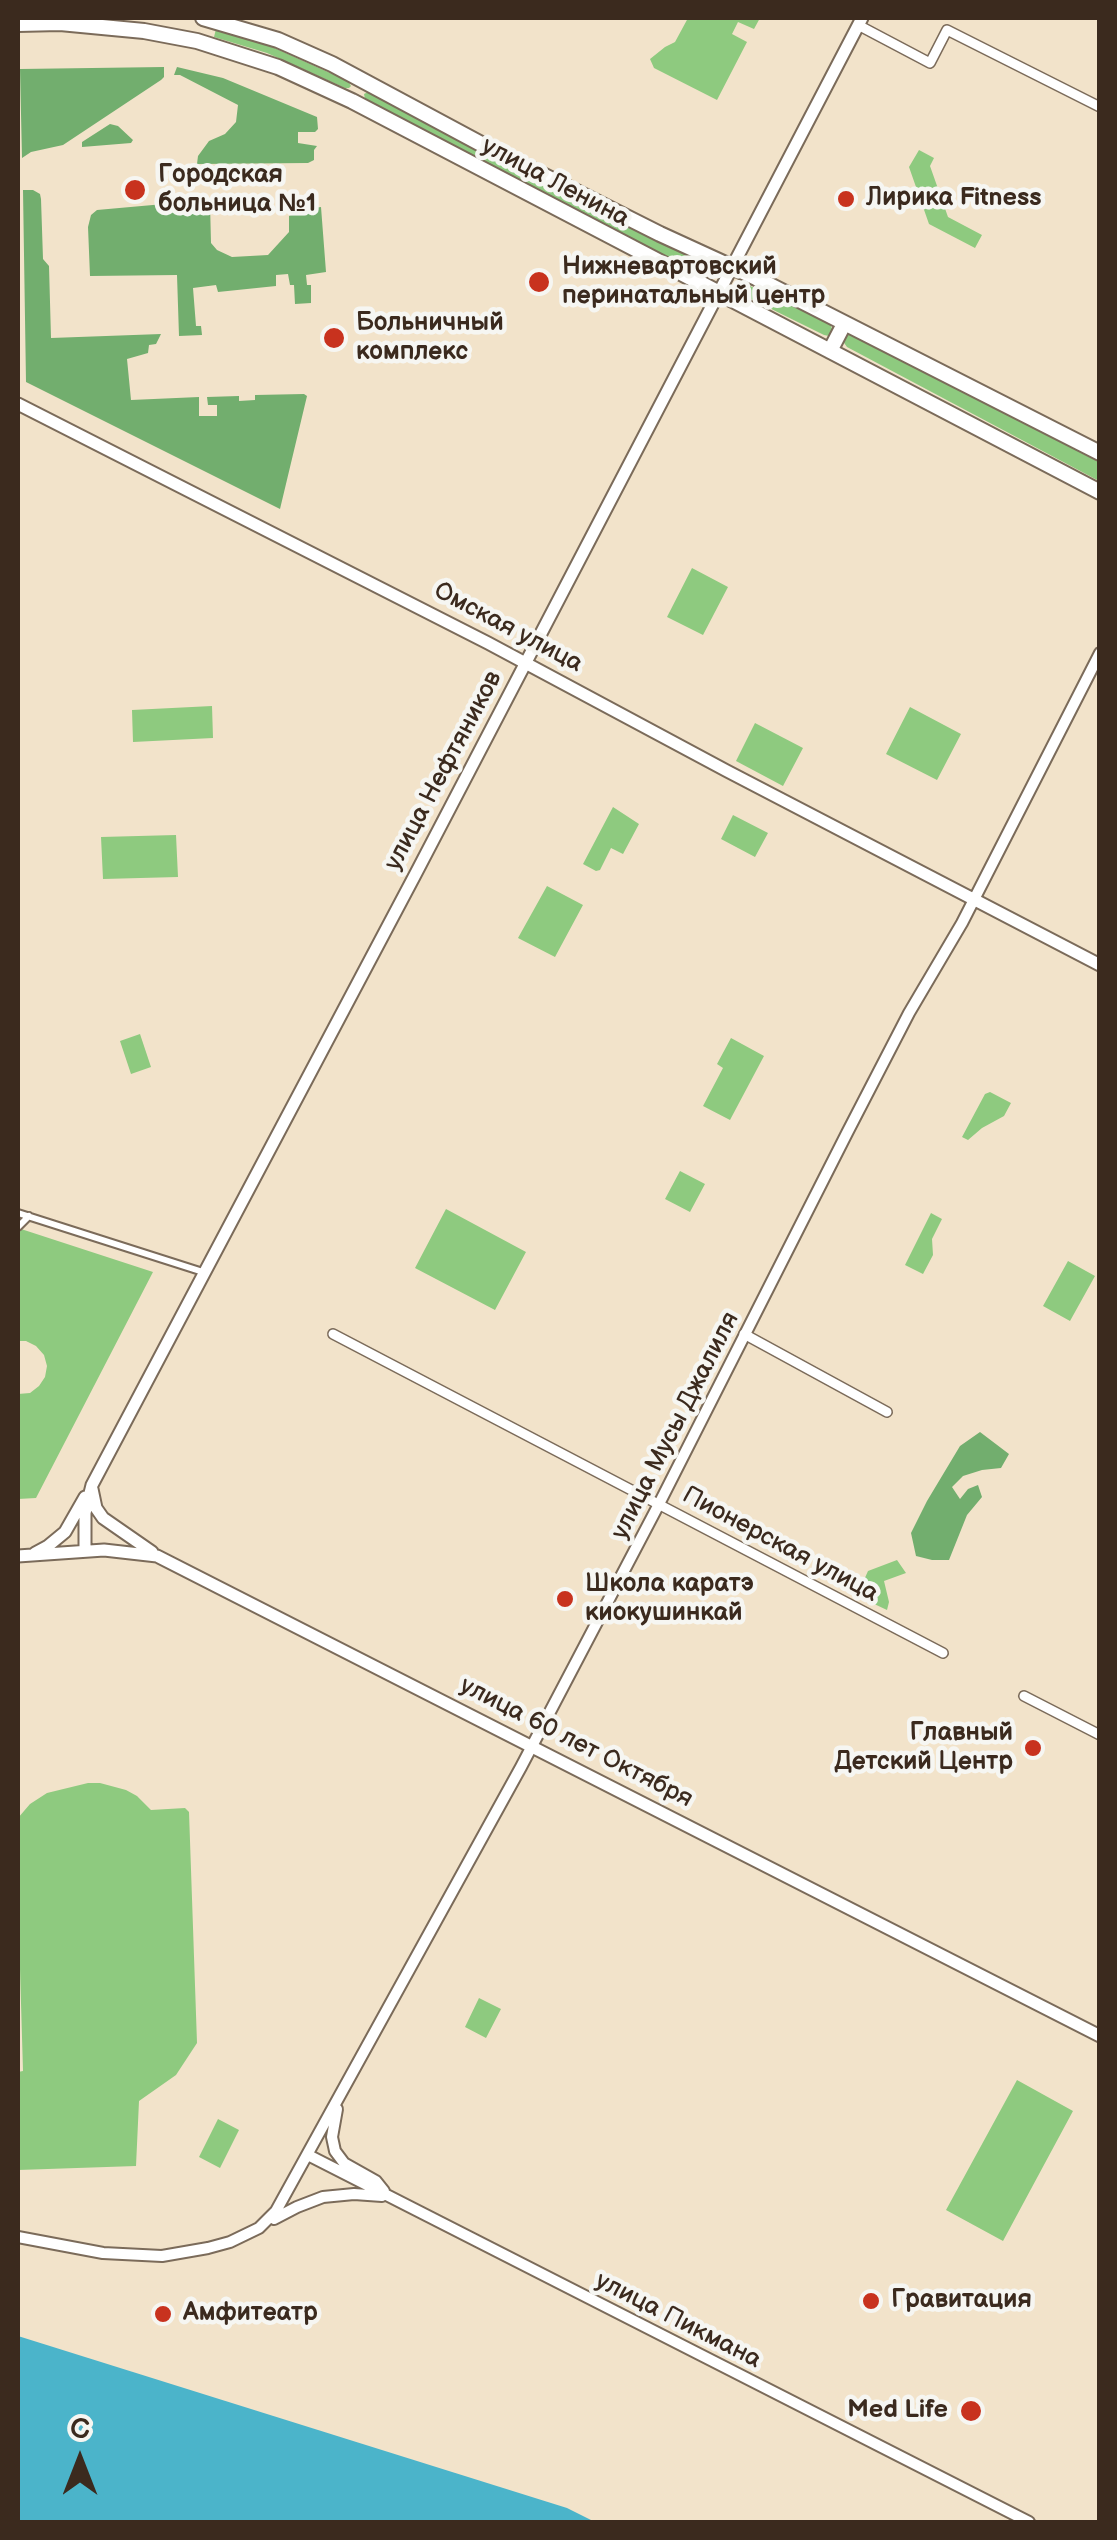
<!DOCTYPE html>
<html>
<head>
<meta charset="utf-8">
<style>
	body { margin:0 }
	#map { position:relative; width:1117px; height:2540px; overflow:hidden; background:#f2e3ca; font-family:"Balsamiq Sans",sans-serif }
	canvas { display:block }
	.frame { position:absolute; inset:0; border:20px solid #3b2a1e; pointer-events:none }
	.north { position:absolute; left:30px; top:2410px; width:100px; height:100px; -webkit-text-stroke:8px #f6f6f2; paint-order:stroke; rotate:0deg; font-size:28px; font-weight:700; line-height:40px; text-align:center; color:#3b2a1e }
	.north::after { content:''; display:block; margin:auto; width:35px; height:45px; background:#3b2a1e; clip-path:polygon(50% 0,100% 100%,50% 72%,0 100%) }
</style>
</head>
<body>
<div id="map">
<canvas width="1117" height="2540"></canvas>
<div class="frame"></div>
<div class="north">С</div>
</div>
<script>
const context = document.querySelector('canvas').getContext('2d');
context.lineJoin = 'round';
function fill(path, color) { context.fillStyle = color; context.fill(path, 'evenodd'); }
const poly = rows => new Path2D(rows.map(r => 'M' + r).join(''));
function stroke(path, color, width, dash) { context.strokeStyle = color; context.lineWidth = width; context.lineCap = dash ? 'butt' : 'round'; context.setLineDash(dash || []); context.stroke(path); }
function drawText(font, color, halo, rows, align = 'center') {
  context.font = font + ' "Balsamiq Sans",sans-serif'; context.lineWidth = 9; context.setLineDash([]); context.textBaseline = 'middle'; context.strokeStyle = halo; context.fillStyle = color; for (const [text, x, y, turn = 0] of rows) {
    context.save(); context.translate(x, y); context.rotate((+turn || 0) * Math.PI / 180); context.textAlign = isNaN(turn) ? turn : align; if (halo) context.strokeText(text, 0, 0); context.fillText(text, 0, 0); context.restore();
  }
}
const green = poly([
	[688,18,760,18,754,29,738,22,732,34,747,42,717,100,654,68,650,59,665,47,675,42],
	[216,29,270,46,348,81,351,86,349,88,345,88,267,53,214,37],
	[368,92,531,177,700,260,701,266,699,269,692,270,445,142,365,99,364,94],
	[919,150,934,158,930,166,948,217,982,235,975,248,929,224,909,167],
	[746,284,830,324,833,331,829,336,824,335,747,297,742,292],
	[848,335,854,335,1099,462,1099,481,847,347,842,340],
	[692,568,728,587,703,635,667,617],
	[212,706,213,738,133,742,132,710],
	[910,707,961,734,937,780,886,754],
	[755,723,803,748,783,786,736,761],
	[613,807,639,824,623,854,611,848,600,870,596,871,583,864],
	[733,815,768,833,755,857,721,839],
	[176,835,178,877,103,879,101,837],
	[547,886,583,905,555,957,518,938],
	[140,1034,151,1067,131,1074,120,1041],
	[731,1038,764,1056,730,1120,703,1106,723,1068,717,1064],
	[990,1092,1011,1103,1004,1116,982,1128,968,1140,962,1137,985,1094],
	[680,1171,705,1184,690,1212,665,1199],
	[446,1209,526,1252,495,1310,415,1268],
	[931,1213,942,1219,932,1239,933,1255,923,1274,905,1265],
	[18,1228,153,1272,36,1498,18,1499,18,1394,30,1393,39,1386,45,1377,47,1366,44,1355,36,1346,26,1341,18,1341],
	[1068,1261,1095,1276,1070,1321,1043,1306],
	[897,1560,906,1573,884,1581,889,1602,887,1610,870,1602,860,1589,868,1571],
	[88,1783,100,1783,126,1790,137,1796,151,1810,185,1808,189,1812,197,2043,176,2075,139,2101,136,2166,18,2170,18,2072,23,2071,18,1901,18,1818,30,1804,47,1793],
	[479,1998,501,2009,486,2038,465,2027],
	[1017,2080,1073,2111,1003,2241,946,2210],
	[218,2119,239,2130,220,2168,199,2157]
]);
const forest = poly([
	[164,67,164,77,161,80,63,145,31,152,22,158,20,69],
	[177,67,223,78,317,117,318,129,315,132,298,132,298,143,317,146,314,150,314,160,308,163,197,164,198,156,209,141,225,134,236,122,238,105,180,75,174,75],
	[110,124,118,126,133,140,131,143,82,147,82,142],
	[23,190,33,190,40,194,41,199,43,259,49,266,51,338,161,334,156,344,149,345,148,353,127,359,131,400,199,397,199,416,217,416,217,405,208,405,207,397,239,396,239,401,255,400,255,395,304,394,307,396,280,509,26,382],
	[181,203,210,203,211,243,217,250,232,257,268,255,289,232,289,216,306,209,321,207,326,272,306,275,307,285,311,285,311,303,295,304,294,285,290,285,288,274,276,275,276,286,218,292,216,285,193,288,196,326,201,326,202,335,179,336,177,275,90,276,88,227,91,215,97,210,164,204,164,212,180,212],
	[980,1432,1009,1454,1001,1468,982,1470,963,1476,952,1487,960,1499,968,1489,978,1485,982,1497,967,1515,949,1560,932,1560,916,1556,911,1533,927,1501,960,1446]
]);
const water = poly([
	[18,2336,567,2508,595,2522,18,2522]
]);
const pedestrian = poly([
	[18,1213,203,1272],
	[18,1227,29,1216]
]);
const minor = poly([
	[858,25,930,63,947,30,1100,107],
	[333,1334,943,1653],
	[744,1334,887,1412],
	[1024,1696,1100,1735]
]);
const tertiary = poly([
	[337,2109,332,2137,335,2151,344,2163,376,2181,384,2191],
	[308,2155,1029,2522],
	[274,2219,297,2207,323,2197,354,2194,382,2196],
	[18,2237,103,2253,162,2256,208,2248,230,2242,259,2228,276,2211,521,1767,659,1504,847,1133,909,1013,962,923,1100,653]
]);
const secondary = poly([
	[18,404,488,643,727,771,1100,965],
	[92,1489,96,1508,103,1518,152,1552],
	[85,1551,85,1513,92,1485,415,875,862,18],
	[35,1553,48,1546,65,1532,85,1497],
	[18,1556,104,1550,157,1556,1100,2036]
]);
const primary = poly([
	[203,18,278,40,332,64,483,145,660,234,756,278,1100,453],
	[18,24,60,23,144,31,197,41,278,67,352,101,1100,492],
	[830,351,844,324]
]);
const markers = [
	[135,190,12,"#c8321e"],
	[846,199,10,"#c8321e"],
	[539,282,12,"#c8321e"],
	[334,338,12,"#c8321e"],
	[565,1599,10,"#c8321e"],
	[1033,1748,10,"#c8321e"],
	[871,2301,10,"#c8321e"],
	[163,2314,10,"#c8321e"],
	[971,2411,12,"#c8321e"]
];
const poiNames = [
	["Городская",158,176],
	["больница №1",158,205],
	["Лирика Fitness",866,199],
	["Нижневартовский",562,268],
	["перинатальный центр",562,297],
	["Больничный",356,324],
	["комплекс",356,353],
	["Школа каратэ",585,1585],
	["киокушинкай",585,1614],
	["Главный",1013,1734,"right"],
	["Детский Центр",1013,1763,"right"],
	["Гравитация",891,2301],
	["Амфитеатр",183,2314],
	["Med Life",948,2411,"right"]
];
const streetNames = [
	["улица Ленина",555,183,28],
	["Омская улица",508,628,28],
	["улица Нефтяников",444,771,-62],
	["улица Мусы Джалиля",676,1426,-63],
	["Пионерская улица",780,1545,28],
	["улица 60 лет Октября",576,1743,27],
	["улица Пикмана",678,2321,27]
];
fill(green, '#8eca7f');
fill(forest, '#72ae6e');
fill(water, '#4bb4ca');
stroke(pedestrian, '#7b6b5a', 10);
stroke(minor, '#7b6b5a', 12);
stroke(tertiary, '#7b6b5a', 14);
stroke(secondary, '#7b6b5a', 15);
stroke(primary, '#7b6b5a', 18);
stroke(pedestrian, '#fff', 6);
stroke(minor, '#fff', 9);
stroke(tertiary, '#fff', 10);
stroke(secondary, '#fff', 11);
stroke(primary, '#fff', 14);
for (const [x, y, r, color] of markers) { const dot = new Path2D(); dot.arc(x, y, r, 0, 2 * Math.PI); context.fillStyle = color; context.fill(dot); stroke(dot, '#f6f6f2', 4); }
drawText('bold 25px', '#3b2a1e', '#f6f6f2', poiNames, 'left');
drawText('25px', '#3b2a1e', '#f6f6f2', streetNames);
</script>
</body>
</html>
